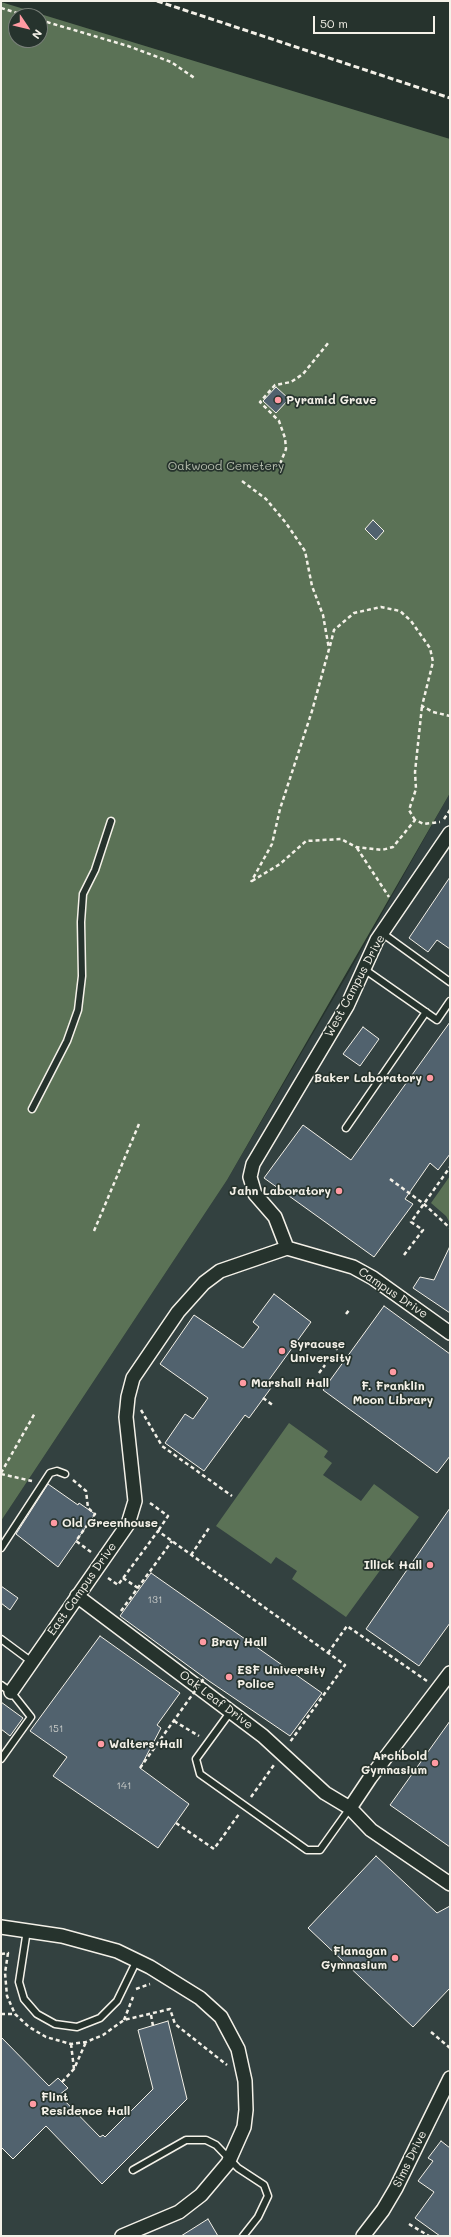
<!DOCTYPE html>
<html>
<head>
<meta charset="utf-8">
<style>
	body { margin:0 }
	#map { position:relative; width:451px; height:2237px; overflow:hidden; background:#26332d; font-family:Mali,sans-serif }
	canvas { display:block }
	.frame { position:absolute; inset:0; border:2px solid #f4f1e8; pointer-events:none }
	.north { position:absolute; left:8px; top:8px; width:40px; height:40px; box-sizing:border-box; background:#26332d; border:1px solid #787f78; border-radius:50%; rotate:125deg; font-size:11px; font-weight:700; line-height:16px; text-align:center; color:#f4f1e8 }
	.north::after { content:''; display:block; margin:auto; width:14px; height:18px; background:#ff9aa2; clip-path:polygon(50% 0,100% 100%,50% 72%,0 100%) }
	.scale { position:absolute; left:313px; top:16px; width:122px; height:18px; box-sizing:border-box; border:2px solid #f4f1e8; border-top:0; padding-left:5px; font-size:12px; line-height:14px; white-space:nowrap; color:#f4f1e8; -webkit-text-stroke:3px #26332d; paint-order:stroke }
</style>
</head>
<body>
<div id="map">
<canvas width="451" height="2237"></canvas>
<div class="frame"></div>
<div class="north">N</div>
<div class="scale">50 m</div>
</div>
<script>
const context = document.querySelector('canvas').getContext('2d');
context.lineJoin = 'round';
function fill(path, color) { context.fillStyle = color; context.fill(path, 'evenodd'); }
const poly = rows => new Path2D(rows.map(r => 'M' + r).join(''));
function stroke(path, color, width, dash) { context.strokeStyle = color; context.lineWidth = width; context.lineCap = dash ? 'butt' : 'round'; context.setLineDash(dash || []); context.stroke(path); }
function drawText(font, color, halo, rows, align = 'center') {
  context.font = font + ' Mali,sans-serif'; context.lineWidth = 3.5; context.setLineDash([]); context.textBaseline = 'middle'; context.strokeStyle = halo; context.fillStyle = color; for (const [text, x, y, turn = 0] of rows) {
    context.save(); context.translate(x, y); context.rotate((+turn || 0) * Math.PI / 180); context.textAlign = isNaN(turn) ? turn : align; if (halo) context.strokeText(text, 0, 0); context.fillText(text, 0, 0); context.restore();
  }
}
const built = poly([
	[450,793,450,2236,1,2236,1,1521,227,1180,349,972]
]);
const green = poly([
	[1,2,450,139,450,793,227,1180,1,1521],
	[16,16,40,16,40,40,16,40],
	[450,1176,450,1223,446,1216,431,1203],
	[289,1423,328,1451,324,1457,332,1463,323,1475,361,1501,374,1484,419,1517,346,1617,292,1579,297,1571,276,1557,271,1564,216,1526]
]);
const building = poly([
	[276,387,289,399,276,413,263,401,276,387],
	[373,520,384,531,376,540,365,529,373,520],
	[450,877,450,949,437,940,428,952,409,938,450,877],
	[450,1022,450,1154,438,1170,430,1163,405,1199,413,1204,374,1257,264,1178,303,1125,351,1160,450,1022],
	[363,1027,379,1039,360,1066,343,1054,363,1027],
	[450,1246,450,1313,413,1288,420,1277,434,1280,450,1246],
	[274,1294,311,1322,266,1384,271,1388,249,1418,245,1415,204,1471,165,1443,185,1414,193,1419,208,1398,160,1364,194,1315,243,1348,259,1327,253,1322,274,1294],
	[384,1306,450,1354,450,1456,437,1473,323,1390,384,1306],
	[48,1484,78,1505,79,1503,95,1514,58,1567,16,1534,48,1484],
	[450,1508,450,1623,419,1666,366,1629,450,1508],
	[151,1573,322,1693,290,1736,209,1681,120,1616,151,1573],
	[1,1586,18,1598,10,1610,1,1603,1,1586],
	[100,1636,180,1693,157,1725,161,1728,140,1768,189,1804,158,1848,53,1776,67,1757,30,1731,100,1636],
	[1,1702,23,1718,10,1736,1,1729,1,1702],
	[450,1721,450,1847,390,1805,450,1721],
	[376,1856,437,1913,450,1906,450,1988,413,2027,308,1928,376,1856],
	[168,2021,187,2099,102,2184,46,2126,13,2159,1,2147,1,2037,49,2086,58,2078,68,2088,59,2095,100,2137,103,2135,105,2137,153,2089,138,2030,168,2021],
	[441,2141,450,2148,450,2236,440,2236,415,2218,434,2192,418,2181,433,2161,428,2158,441,2141],
	[208,2219,218,2236,181,2236,208,2219]
]);
const path = poly([
	[1,8,27,16],
	[40,20,128,46,171,62,196,79],
	[280,464,286,449,285,438,279,421,260,402,275,385,291,382,303,374,329,342],
	[242,481,266,499,286,523,305,551,312,586,323,615,329,649,312,711,280,809,272,844,251,882],
	[330,646,334,630,354,613,381,607,400,611,411,621,430,648,433,662,422,706,433,712,450,716],
	[444,819,450,810],
	[415,820,409,810,416,789,415,772,422,706],
	[357,848,389,897],
	[252,881,280,864,306,841,341,839,356,847,382,850,393,847,415,820,424,824,440,822],
	[390,1179,424,1204,450,1228],
	[94,1231,139,1124],
	[404,1255,423,1230,411,1222,450,1167],
	[346,1314,350,1309],
	[336,1350,341,1341],
	[319,1373,325,1365],
	[263,1398,274,1406],
	[141,1410,162,1446,232,1496],
	[1,1473,35,1413],
	[1,1474,32,1481],
	[73,1480,86,1491,88,1508,95,1514,76,1541,91,1552],
	[150,1503,168,1516,158,1531],
	[191,1555,209,1528],
	[108,1578,118,1585,158,1531,345,1665,290,1742],
	[123,1578,138,1588],
	[121,1611,172,1541],
	[328,1653,347,1626,427,1681],
	[174,1721,199,1736],
	[251,1797,274,1765],
	[176,1823,214,1849,239,1814],
	[1,1954,8,1953,5,1973,7,1996,15,2014,29,2027,46,2037,71,2044,86,2042,103,2035,124,2020,170,2009,175,2024,227,2065],
	[136,1989,150,1984],
	[1,2014,14,2014],
	[151,2015,153,2026],
	[124,2020,133,1997],
	[431,2032,450,2048],
	[71,2044,74,2069],
	[62,2082,74,2069,86,2042],
	[409,2224,429,2236]
]);
const lane = poly([
	[382,933,450,982],
	[364,969,437,1020,450,1001],
	[32,1109,67,1041,78,1010,82,976,81,922,83,894,95,870,111,821],
	[346,1128,426,1012],
	[1,1548,50,1473,57,1471,65,1474],
	[1,1639,32,1662],
	[1,1685,12,1693,31,1717,1,1759],
	[231,1711,196,1759,200,1774,307,1850,320,1850,350,1808],
	[27,1930,19,1982,24,1999,37,2014,55,2024,77,2027,100,2018,117,2001,137,1960],
	[133,2170,186,2140,206,2140,216,2145,238,2168,264,2185,268,2196,258,2217,243,2236]
]);
const street = poly([
	[287,1248,275,1217,255,1194,250,1177,253,1164,347,1006,377,940,450,833],
	[287,1248,353,1267,373,1278,450,1333],
	[77,1596,263,1736,325,1793,350,1808,371,1830,450,1884],
	[11,1692,128,1524,135,1501,126,1417,128,1397,133,1378,178,1312,204,1283,220,1271,287,1248],
	[350,1808,370,1778,450,1673],
	[1,1927,62,1936,117,1951,150,1967,200,1998,221,2017,238,2049,245,2081,246,2110,244,2127,228,2163,201,2195,179,2212,122,2236],
	[363,2236,383,2210,396,2188,450,2078]
]);
const rail = poly([
	[157,1,450,98]
]);
const pathBridge = poly([
	[140,1768,205,1677]
]);
const markers = [
	[278,400,4,"#ff9aa2"],
	[430,1078,4,"#ff9aa2"],
	[339,1191,4,"#ff9aa2"],
	[282,1351,4,"#ff9aa2"],
	[393,1372,4,"#ff9aa2"],
	[243,1383,4,"#ff9aa2"],
	[54,1523,4,"#ff9aa2"],
	[430,1565,4,"#ff9aa2"],
	[203,1642,4,"#ff9aa2"],
	[229,1677,4,"#ff9aa2"],
	[101,1744,4,"#ff9aa2"],
	[435,1763,4,"#ff9aa2"],
	[395,1958,4,"#ff9aa2"],
	[33,2104,4,"#ff9aa2"]
];
const numberNames = [
	["131",155,1600],
	["151",56,1729],
	["141",124,1786]
];
const poiNames = [
	["Pyramid Grave",286,400],
	["Baker Laboratory",422,1078,"right"],
	["Jahn Laboratory",331,1191,"right"],
	["Syracuse",290,1344],
	["University",290,1358],
	["Marshall Hall",251,1383],
	["F. Franklin",393,1386,"center"],
	["Moon Library",393,1400,"center"],
	["Old Greenhouse",62,1523],
	["Illick Hall",422,1565,"right"],
	["Bray Hall",211,1642],
	["ESF University",237,1670],
	["Police",237,1684],
	["Walters Hall",109,1744],
	["Archbold",427,1756,"right"],
	["Gymnasium",427,1770,"right"],
	["Flanagan",387,1951,"right"],
	["Gymnasium",387,1965,"right"],
	["Flint",41,2097],
	["Residence Hall",41,2111]
];
const parkNames = [
	["Oakwood Cemetery",226,466]
];
const streetNames = [
	["West Campus Drive",355,986,-62],
	["Campus Drive",393,1293,34],
	["East Campus Drive",82,1589,-55],
	["Oak Leaf Drive",216,1700,37],
	["Sims Drive",410,2159,-64]
];
fill(built, '#334140');
fill(green, '#5b7256');
fill(building, '#51626e');
stroke(building, '#f4f1e8', 1);
stroke(lane, '#f4f1e8', 9);
stroke(street, '#f4f1e8', 16);
stroke(path, '#f4f1e8', 2.5, [4, 3]);
stroke(lane, '#26332d', 6);
stroke(street, '#26332d', 13);
stroke(rail, '#f4f1e8', 3, [6, 3]);
stroke(pathBridge, '#f4f1e8', 2.5, [4, 3]);
for (const [x, y, r, color] of markers) { const dot = new Path2D(); dot.arc(x, y, r, 0, 2 * Math.PI); context.fillStyle = color; context.fill(dot); stroke(dot, '#26332d', 1.5); }
drawText('10px', '#cbcdca', null, numberNames);
drawText('bold 12px', '#f4f1e8', '#26332d', poiNames, 'left');
drawText('12px', '#b7beae', '#26332d', parkNames);
drawText('12px', '#f4f1e8', '#26332d', streetNames);
</script>
</body>
</html>
